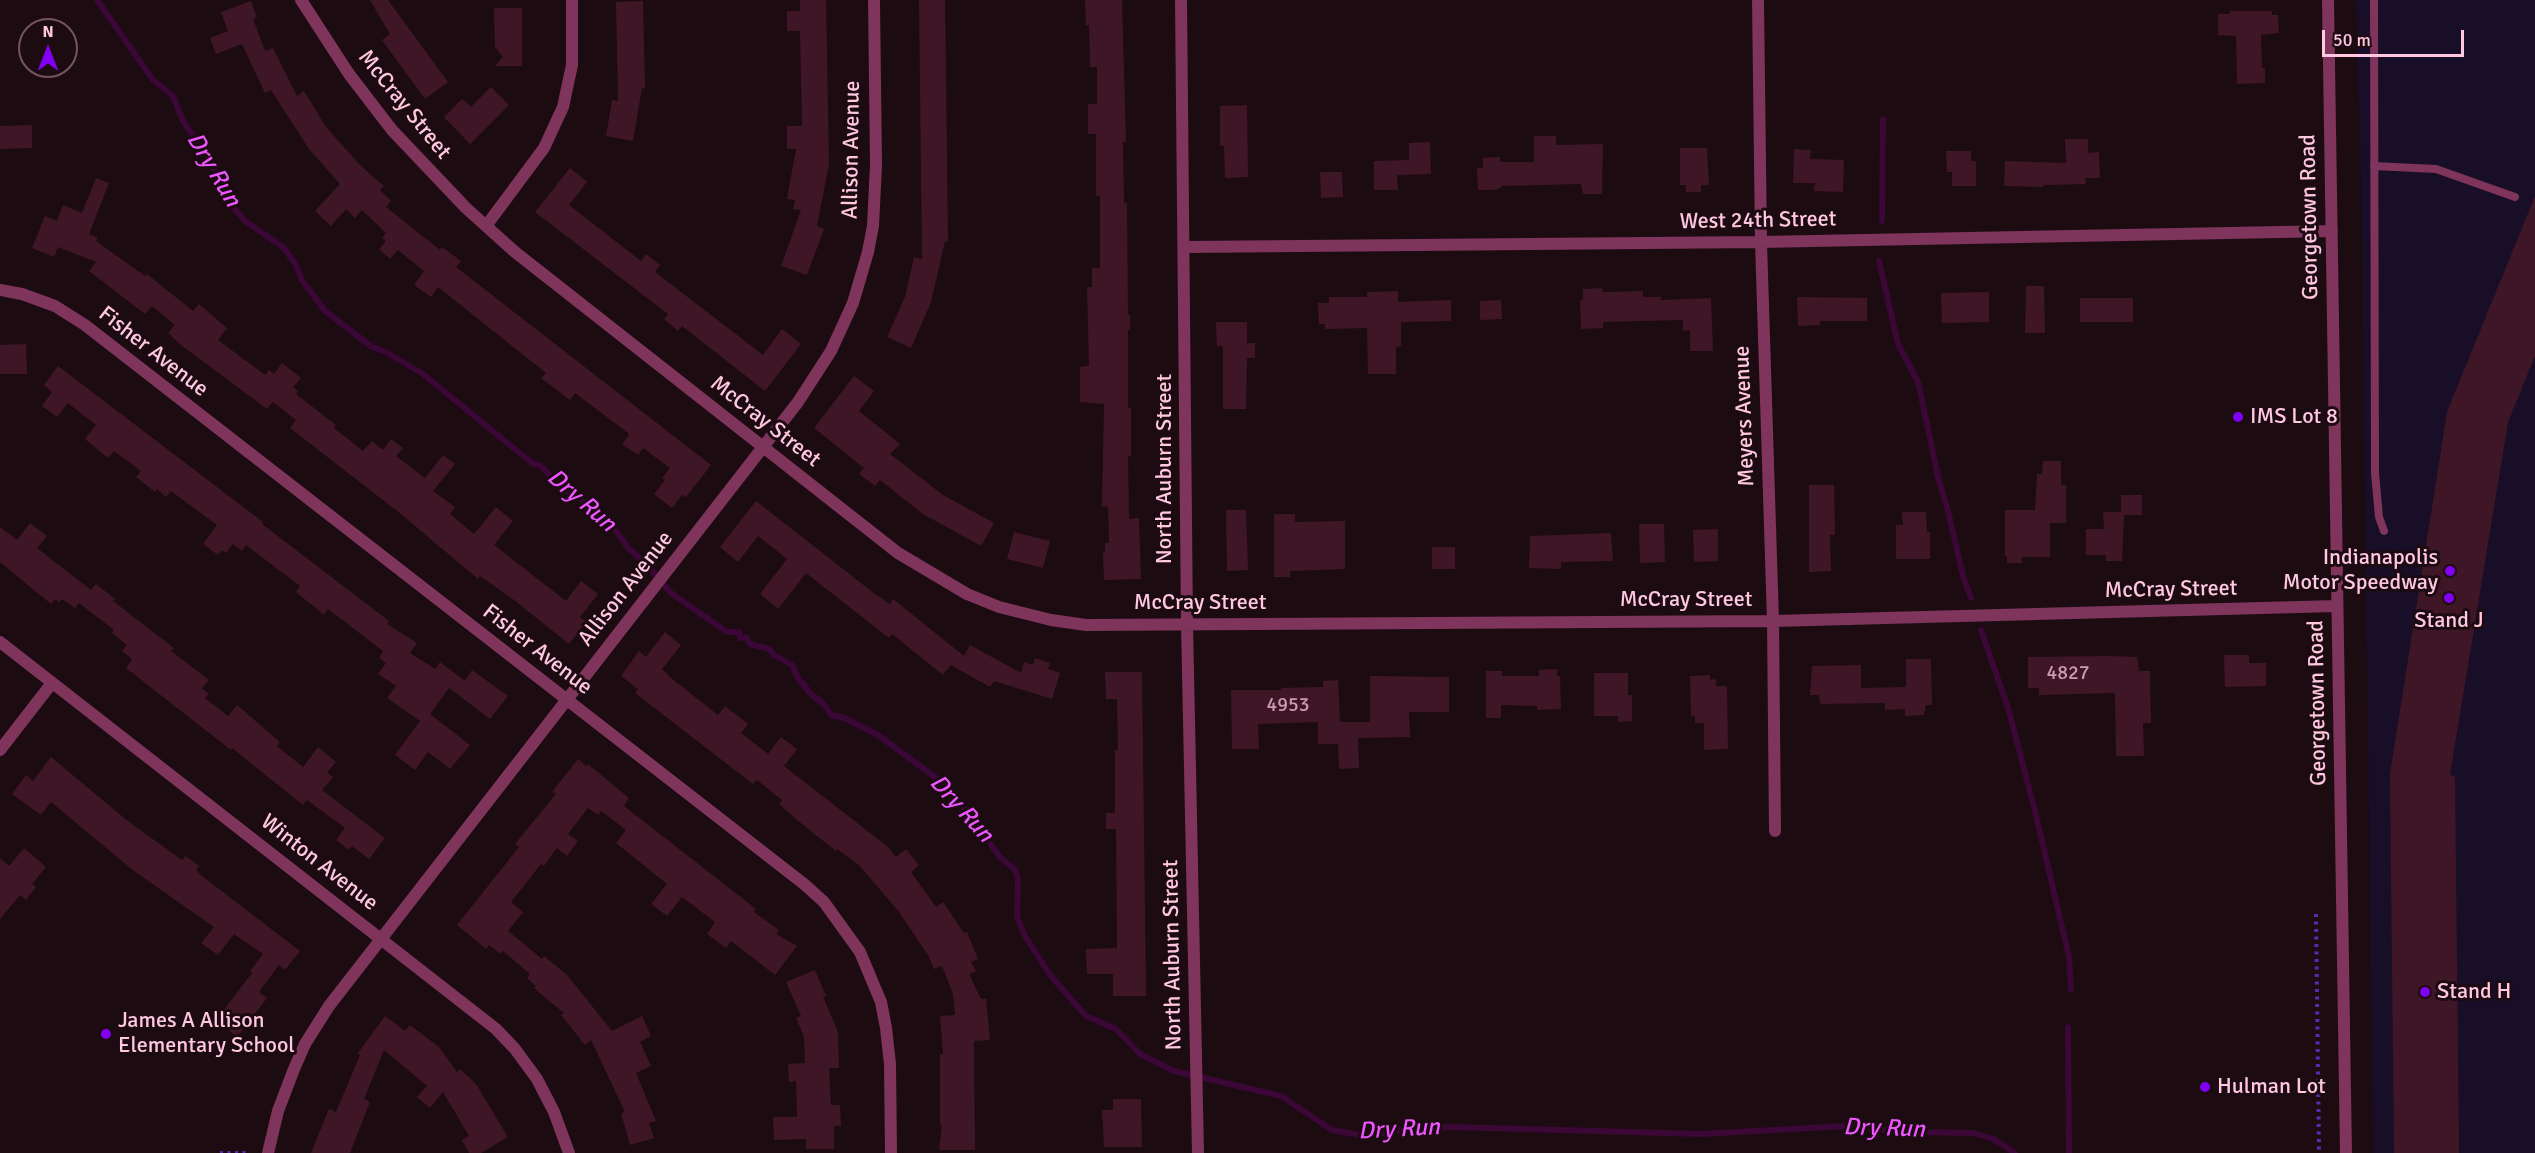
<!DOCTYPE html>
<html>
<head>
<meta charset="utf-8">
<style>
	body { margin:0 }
	#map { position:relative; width:2535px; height:1153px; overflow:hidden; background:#1d0b12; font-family:Signika,sans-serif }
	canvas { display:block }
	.north { position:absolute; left:18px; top:18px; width:60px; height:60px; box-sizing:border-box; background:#1d0b12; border:2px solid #775664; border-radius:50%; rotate:0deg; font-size:16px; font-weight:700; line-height:24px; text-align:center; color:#ffc7e0 }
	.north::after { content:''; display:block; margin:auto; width:21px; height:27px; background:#8100f2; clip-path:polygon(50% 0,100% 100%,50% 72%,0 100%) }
	.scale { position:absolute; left:2322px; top:30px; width:142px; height:27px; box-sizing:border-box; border:3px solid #ffc7e0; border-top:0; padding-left:8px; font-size:18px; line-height:21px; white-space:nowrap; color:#ffc7e0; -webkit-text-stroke:4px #1d0b12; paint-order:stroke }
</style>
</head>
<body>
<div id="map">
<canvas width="2535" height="1153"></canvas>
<div class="north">N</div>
<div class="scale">50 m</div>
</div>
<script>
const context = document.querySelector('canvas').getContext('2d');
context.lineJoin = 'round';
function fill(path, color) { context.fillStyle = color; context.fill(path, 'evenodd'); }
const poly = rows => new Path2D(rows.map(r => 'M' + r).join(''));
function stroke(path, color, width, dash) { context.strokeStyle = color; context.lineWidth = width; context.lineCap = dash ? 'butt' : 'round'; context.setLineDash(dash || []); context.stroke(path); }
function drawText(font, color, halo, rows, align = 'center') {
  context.font = font + ' Signika,sans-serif'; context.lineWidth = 6; context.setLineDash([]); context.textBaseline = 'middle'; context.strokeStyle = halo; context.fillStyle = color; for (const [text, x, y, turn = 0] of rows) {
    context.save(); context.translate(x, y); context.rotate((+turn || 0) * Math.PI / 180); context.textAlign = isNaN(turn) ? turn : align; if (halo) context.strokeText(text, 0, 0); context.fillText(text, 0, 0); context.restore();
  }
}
const green = poly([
	[2356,0,2535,0,2535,1153,2373,1153,2361,184]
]);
const stream = poly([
	[97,0,153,80,173,96,183,121,212,164,226,199,245,221,284,248,296,265,302,280,325,311,372,347,386,352,423,374,533,464,540,465,561,488,581,499,602,515,612,525,629,549,645,563,671,593,727,632,739,632,740,638,746,637,750,644,769,649,774,655,792,665,798,678,811,694,824,704,831,715,845,718,878,735,939,780,957,798,1000,857,1015,870,1018,879,1017,917,1025,936,1050,975,1086,1016,1116,1029,1140,1054,1174,1071,1281,1096,1332,1130,1365,1136,1408,1129,1453,1127,1702,1134,1845,1126,1904,1132,1973,1133,1993,1139,2015,1153],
	[1882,221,1883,119],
	[1879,261,1898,344,1918,382,1939,481,1948,511,1963,576,1971,598],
	[1981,630,2008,708,2035,811,2069,957,2071,989],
	[2068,1027,2069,1153]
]);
const building = poly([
	[370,0,388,0,448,82,425,99,382,40,390,34],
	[800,0,826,0,829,164,817,226,824,229,807,275,781,266,801,210,793,209,795,200,787,199,796,149,787,149,787,126,802,126,800,31,787,31,787,11,800,11],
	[919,0,945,0,948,241,945,241,931,302,911,348,887,337,905,297,914,257,922,259],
	[1085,0,1122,0,1126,142,1123,142,1124,203,1127,203,1128,315,1130,315,1130,330,1128,330,1128,408,1131,408,1131,456,1128,456,1129,519,1139,518,1141,579,1104,580,1103,552,1105,552,1105,543,1109,543,1108,506,1102,507,1104,404,1080,402,1080,367,1089,366,1087,287,1092,287,1092,268,1100,268,1100,196,1096,196,1096,134,1088,134,1088,104,1097,104,1097,67,1090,67,1089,25,1086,25],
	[251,1,257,18,253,19,265,51,273,48,297,96,304,91,326,127,361,166,384,186,380,190,391,201,386,207,440,250,442,247,461,261,456,267,711,465,686,497,682,495,672,508,654,494,665,480,662,478,670,468,643,448,638,455,622,444,629,435,628,433,575,393,570,400,541,378,546,373,438,287,431,297,414,285,424,271,398,250,390,259,379,249,386,241,382,238,386,233,362,210,355,218,346,209,331,226,315,211,340,184,309,149,271,90,265,93,242,44,216,54,210,38,228,31,221,12],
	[643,1,645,88,642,88,633,141,606,136,612,100,618,101,616,2],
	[494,8,522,8,522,66,495,66,503,57,495,47],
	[2230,11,2272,11,2272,15,2278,15,2279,33,2261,35,2262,68,2265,68,2265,83,2237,84,2236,36,2218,35,2218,14,2230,14],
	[491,87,509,105,470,144,444,117,462,99,471,107],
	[1247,105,1248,177,1225,178,1224,146,1220,146,1220,106],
	[32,125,32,148,0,149,0,126],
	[1534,136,1556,136,1556,145,1603,144,1602,194,1583,194,1581,184,1501,186,1501,188,1495,190,1478,190,1477,168,1483,168,1483,158,1500,157,1500,162,1534,162],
	[2065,139,2088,139,2088,153,2099,152,2100,178,2085,178,2086,184,2043,185,2043,187,2004,186,2005,161,2066,163],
	[1430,142,1431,174,1397,175,1398,190,1374,190,1374,161,1409,160,1409,143],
	[1680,148,1707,148,1709,185,1701,185,1701,192,1686,192,1686,185,1680,185],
	[1794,149,1811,150,1810,159,1844,160,1843,192,1814,191,1815,183,1793,183],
	[1946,151,1971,151,1971,161,1976,161,1976,186,1952,186,1952,172,1947,172],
	[570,168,587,182,569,205,641,261,646,254,660,265,655,272,741,338,763,355,782,329,801,344,765,391,682,326,678,331,664,319,668,314,535,212],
	[1320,172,1342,172,1343,197,1321,198],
	[96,178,109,183,89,234,98,238,96,241,145,276,147,274,193,311,199,304,227,328,218,340,265,375,269,370,274,374,282,363,301,378,293,387,298,391,296,394,336,425,334,428,363,451,372,441,383,450,391,439,403,448,396,456,425,478,443,455,455,464,433,491,455,507,450,514,474,534,496,507,513,521,494,545,566,601,581,581,598,594,580,617,586,622,569,644,514,600,480,576,478,579,401,514,290,428,296,420,273,402,267,409,181,345,168,333,175,325,152,306,145,314,89,271,96,262,58,247,54,257,32,248,45,216,57,221,63,205,82,213],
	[2535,196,2535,356,2508,422,2450,775,2455,776,2459,1153,2394,1153,2390,774,2447,412],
	[2026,286,2044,286,2045,333,2025,333],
	[1602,288,1603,292,1643,291,1643,297,1661,297,1661,300,1711,298,1713,351,1690,351,1690,330,1683,331,1683,320,1603,322,1603,328,1581,329,1580,300,1583,300,1583,289],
	[1398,291,1398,302,1451,300,1451,321,1401,322,1401,346,1396,347,1396,374,1368,374,1367,328,1325,329,1325,324,1319,324,1318,303,1329,303,1329,297,1367,297,1367,292],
	[1989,292,1989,322,1942,323,1941,293],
	[1797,297,1867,298,1867,321,1820,321,1820,325,1798,326],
	[2080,298,2133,298,2133,322,2080,322],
	[1501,300,1502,319,1480,320,1480,301],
	[1216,322,1247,322,1247,343,1255,343,1255,358,1247,358,1246,409,1223,409,1223,346,1217,346],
	[26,344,27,374,0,374,0,345],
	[58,366,263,522,262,524,389,621,387,624,417,643,410,653,435,669,440,662,465,681,472,670,508,696,490,719,449,688,430,714,470,745,450,769,428,752,415,770,395,755,420,721,387,698,396,686,378,674,386,663,379,658,383,651,328,609,324,615,296,592,300,586,246,545,242,551,233,544,226,553,222,550,218,555,203,544,217,525,171,491,166,497,157,489,155,492,136,477,141,471,114,451,108,458,85,439,96,425,68,403,57,417,42,406,52,392,44,385],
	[854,376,874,391,859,411,900,444,890,454,943,495,994,523,981,546,923,514,880,480,875,486,859,474,864,468,814,428],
	[2043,461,2061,461,2061,485,2066,485,2066,523,2050,523,2050,557,2022,557,2022,563,2007,563,2007,556,2005,556,2005,510,2035,510,2037,474,2042,474],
	[1809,485,1834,485,1835,535,1830,535,1831,571,1809,572],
	[2121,495,2142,495,2142,515,2124,515,2122,561,2106,561,2106,555,2086,555,2086,529,2104,529,2103,512,2121,512],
	[756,501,875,594,890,604,893,599,964,656,970,645,1021,673,1024,662,1033,665,1035,658,1050,663,1048,669,1060,673,1052,699,994,681,990,687,951,665,943,675,892,634,889,638,806,573,778,609,760,594,787,559,758,536,738,562,720,547],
	[1226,510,1246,510,1248,570,1227,571],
	[1902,512,1926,512,1927,532,1930,532,1930,559,1896,559,1896,525,1903,525],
	[1274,514,1295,514,1295,522,1345,521,1345,569,1290,571,1290,577,1274,577],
	[30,523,47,536,37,548,91,590,96,584,115,599,113,601,174,648,171,651,209,680,202,688,209,694,205,698,228,716,237,705,280,742,277,746,303,767,318,747,336,762,327,773,333,777,322,790,385,838,369,859,352,846,349,850,336,840,345,828,307,800,303,805,232,748,231,750,126,668,132,659,122,651,127,645,112,633,114,630,79,603,75,608,62,599,59,602,55,599,51,604,0,562,0,527,17,540],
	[1639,524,1664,524,1665,562,1640,563],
	[1718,529,1718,561,1694,562,1693,530],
	[1014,532,1050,541,1043,568,1007,559],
	[1611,533,1613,561,1561,562,1561,569,1529,568,1530,536],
	[1432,547,1455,547,1455,569,1432,569],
	[665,632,681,645,662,669,671,678,718,715,725,706,748,724,741,733,768,754,781,737,797,749,784,766,888,847,896,857,906,849,919,865,911,872,936,907,943,902,964,933,967,932,978,959,971,962,976,971,969,974,981,999,986,999,990,1040,974,1041,975,1150,939,1150,942,1125,940,1125,940,1054,943,1054,940,1016,955,1015,953,994,942,966,934,969,928,955,899,912,859,865,837,849,836,851,797,820,779,804,782,800,757,780,753,784,635,693,638,689,621,676,639,651,646,657],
	[2224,655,2249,655,2249,663,2266,663,2266,686,2225,687],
	[2107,656,2137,657,2139,671,2150,671,2151,723,2143,723,2144,756,2116,756,2115,693,2039,695,2039,688,2028,688,2028,657],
	[1906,659,1931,659,1932,705,1926,705,1924,715,1905,716,1905,709,1885,710,1885,703,1820,704,1819,695,1810,695,1812,666,1861,665,1861,688,1906,687],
	[1557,669,1557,676,1560,676,1561,709,1537,710,1537,706,1501,705,1501,718,1486,718,1486,671,1502,671,1502,676,1539,676,1539,670],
	[1105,672,1142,672,1146,996,1113,996,1113,974,1087,974,1086,949,1117,948,1116,829,1106,829,1106,813,1115,813,1115,750,1118,750,1117,699,1106,699],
	[1594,673,1628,673,1628,695,1632,695,1632,721,1618,722,1618,716,1594,716],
	[1710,675,1710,680,1716,679,1716,686,1727,686,1728,749,1704,750,1704,723,1695,723,1695,716,1691,716,1690,676],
	[1370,676,1449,677,1449,712,1409,712,1410,737,1358,738,1359,768,1339,769,1338,744,1318,744,1318,722,1258,724,1259,749,1232,749,1231,690,1281,690,1281,688,1323,687,1323,681,1338,680,1340,722,1370,722],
	[51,757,129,822,182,860,186,856,199,866,196,870,202,876,300,951,285,970,279,965,259,992,267,998,237,1037,216,1020,252,973,250,971,263,954,234,934,218,955,201,943,214,927,134,871,51,802,41,815,12,794,26,775,33,781],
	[578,759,586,766,588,764,629,798,624,806,756,909,754,912,779,930,776,934,797,946,775,975,731,941,726,948,707,934,715,922,682,897,667,916,651,904,667,884,616,843,626,830,601,811,598,815,588,808,568,834,578,841,567,856,557,848,544,866,541,864,511,902,523,912,508,931,542,959,544,956,567,975,612,1031,642,1016,651,1036,640,1042,651,1066,636,1073,656,1121,649,1123,654,1138,630,1145,621,1113,625,1112,591,1040,585,1045,561,1015,564,1013,534,988,536,986,527,978,530,974,503,951,501,954,489,945,486,949,457,925,519,847,515,844,556,794,552,792],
	[24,848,46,867,32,884,36,887,26,900,20,895,0,919,0,858,9,866],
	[815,970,826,996,823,997,838,1032,839,1068,829,1068,831,1105,840,1105,841,1126,834,1126,834,1149,806,1149,806,1139,774,1140,773,1117,797,1117,796,1081,789,1082,788,1064,805,1063,804,1037,796,1018,801,1016,786,982],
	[385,1016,405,1031,410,1025,439,1047,457,1072,460,1069,476,1084,508,1137,481,1153,469,1153,462,1140,469,1136,443,1092,430,1108,417,1097,427,1086,384,1050,364,1099,370,1102,350,1153,311,1153,329,1109,336,1112,360,1055,358,1053],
	[1113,1099,1141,1099,1142,1147,1104,1147,1102,1110,1113,1110]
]);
const path = poly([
	[2316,914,2319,1153],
	[220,1153,249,1153]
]);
const service = poly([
	[2374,0,2375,473,2379,517,2384,531],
	[2374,166,2436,169,2515,197]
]);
const minor = poly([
	[301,0,349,74,392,130,466,208,515,252,898,553,967,594,999,607,1051,620,1086,625,1773,621,2337,606],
	[1181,0,1187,624,1198,1153],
	[1758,0,1761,242,1773,621,1775,831],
	[2328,0,2346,1153],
	[486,226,544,148,563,107,572,65,572,0],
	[1185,247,1761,242,2332,231],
	[0,290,22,294,55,306,85,325,804,884,824,902,860,952,881,1002,886,1028,890,1064,891,1153],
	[0,642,496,1029,515,1049,537,1079,554,1112,569,1153],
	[0,750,52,683],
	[268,1153,278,1111,294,1069,305,1044,329,1006,798,402,831,351,853,303,868,252,873,226,876,165,874,0]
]);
const markers = [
	[2238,417,6,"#8100f2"],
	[2450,571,6,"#8100f2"],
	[2449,598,6,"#8100f2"],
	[2425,992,6,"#8100f2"],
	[106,1034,6,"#8100f2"],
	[2205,1087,6,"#8100f2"]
];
const numberNames = [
	["4827",2068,674],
	["4953",1288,706]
];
const streetNames = [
	["McCray Street",404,105,51],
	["Allison Avenue",852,150,-89],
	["Georgetown Road",2310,217,-91],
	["West 24th Street",1758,221,-1],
	["Fisher Avenue",153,352,38],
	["Meyers Avenue",1745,416,-92],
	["McCray Street",765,422,38],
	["North Auburn Street",1165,469,-90],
	["Allison Avenue",626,589,-52],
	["McCray Street",2171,590,-1],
	["McCray Street",1686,600],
	["McCray Street",1200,603],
	["Fisher Avenue",537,650,38],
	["Georgetown Road",2318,703,-91],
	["Winton Avenue",319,863,38],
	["North Auburn Street",1173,955,-91]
];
const poiNames = [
	["IMS Lot 8",2250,417],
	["Indianapolis",2438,558,"right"],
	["Motor Speedway",2438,583,"right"],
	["Stand J",2449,621,"center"],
	["Stand H",2437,992],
	["James A Allison",118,1021],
	["Elementary School",118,1046],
	["Hulman Lot",2217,1087]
];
const waterNames = [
	["Dry Run",213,170,59],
	["Dry Run",581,501,41],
	["Dry Run",961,809,48],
	["Dry Run",1884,1129,2],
	["Dry Run",1399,1130,-3]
];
fill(green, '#180e27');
stroke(stream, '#3a0736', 6);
fill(building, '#3f1625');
stroke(path, '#5c29b1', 4, [3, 4.5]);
stroke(service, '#7e345b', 8);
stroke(minor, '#7e345b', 12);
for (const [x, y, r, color] of markers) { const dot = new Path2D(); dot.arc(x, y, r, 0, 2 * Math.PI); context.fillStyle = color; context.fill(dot); stroke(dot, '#1d0b12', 2); }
drawText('20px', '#cf9bb1', null, numberNames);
drawText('22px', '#ffc7e0', '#1d0b12', streetNames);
drawText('22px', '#ffc7e0', '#1d0b12', poiNames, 'left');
drawText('italic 24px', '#ed55ff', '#1d0b12', waterNames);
</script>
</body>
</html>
